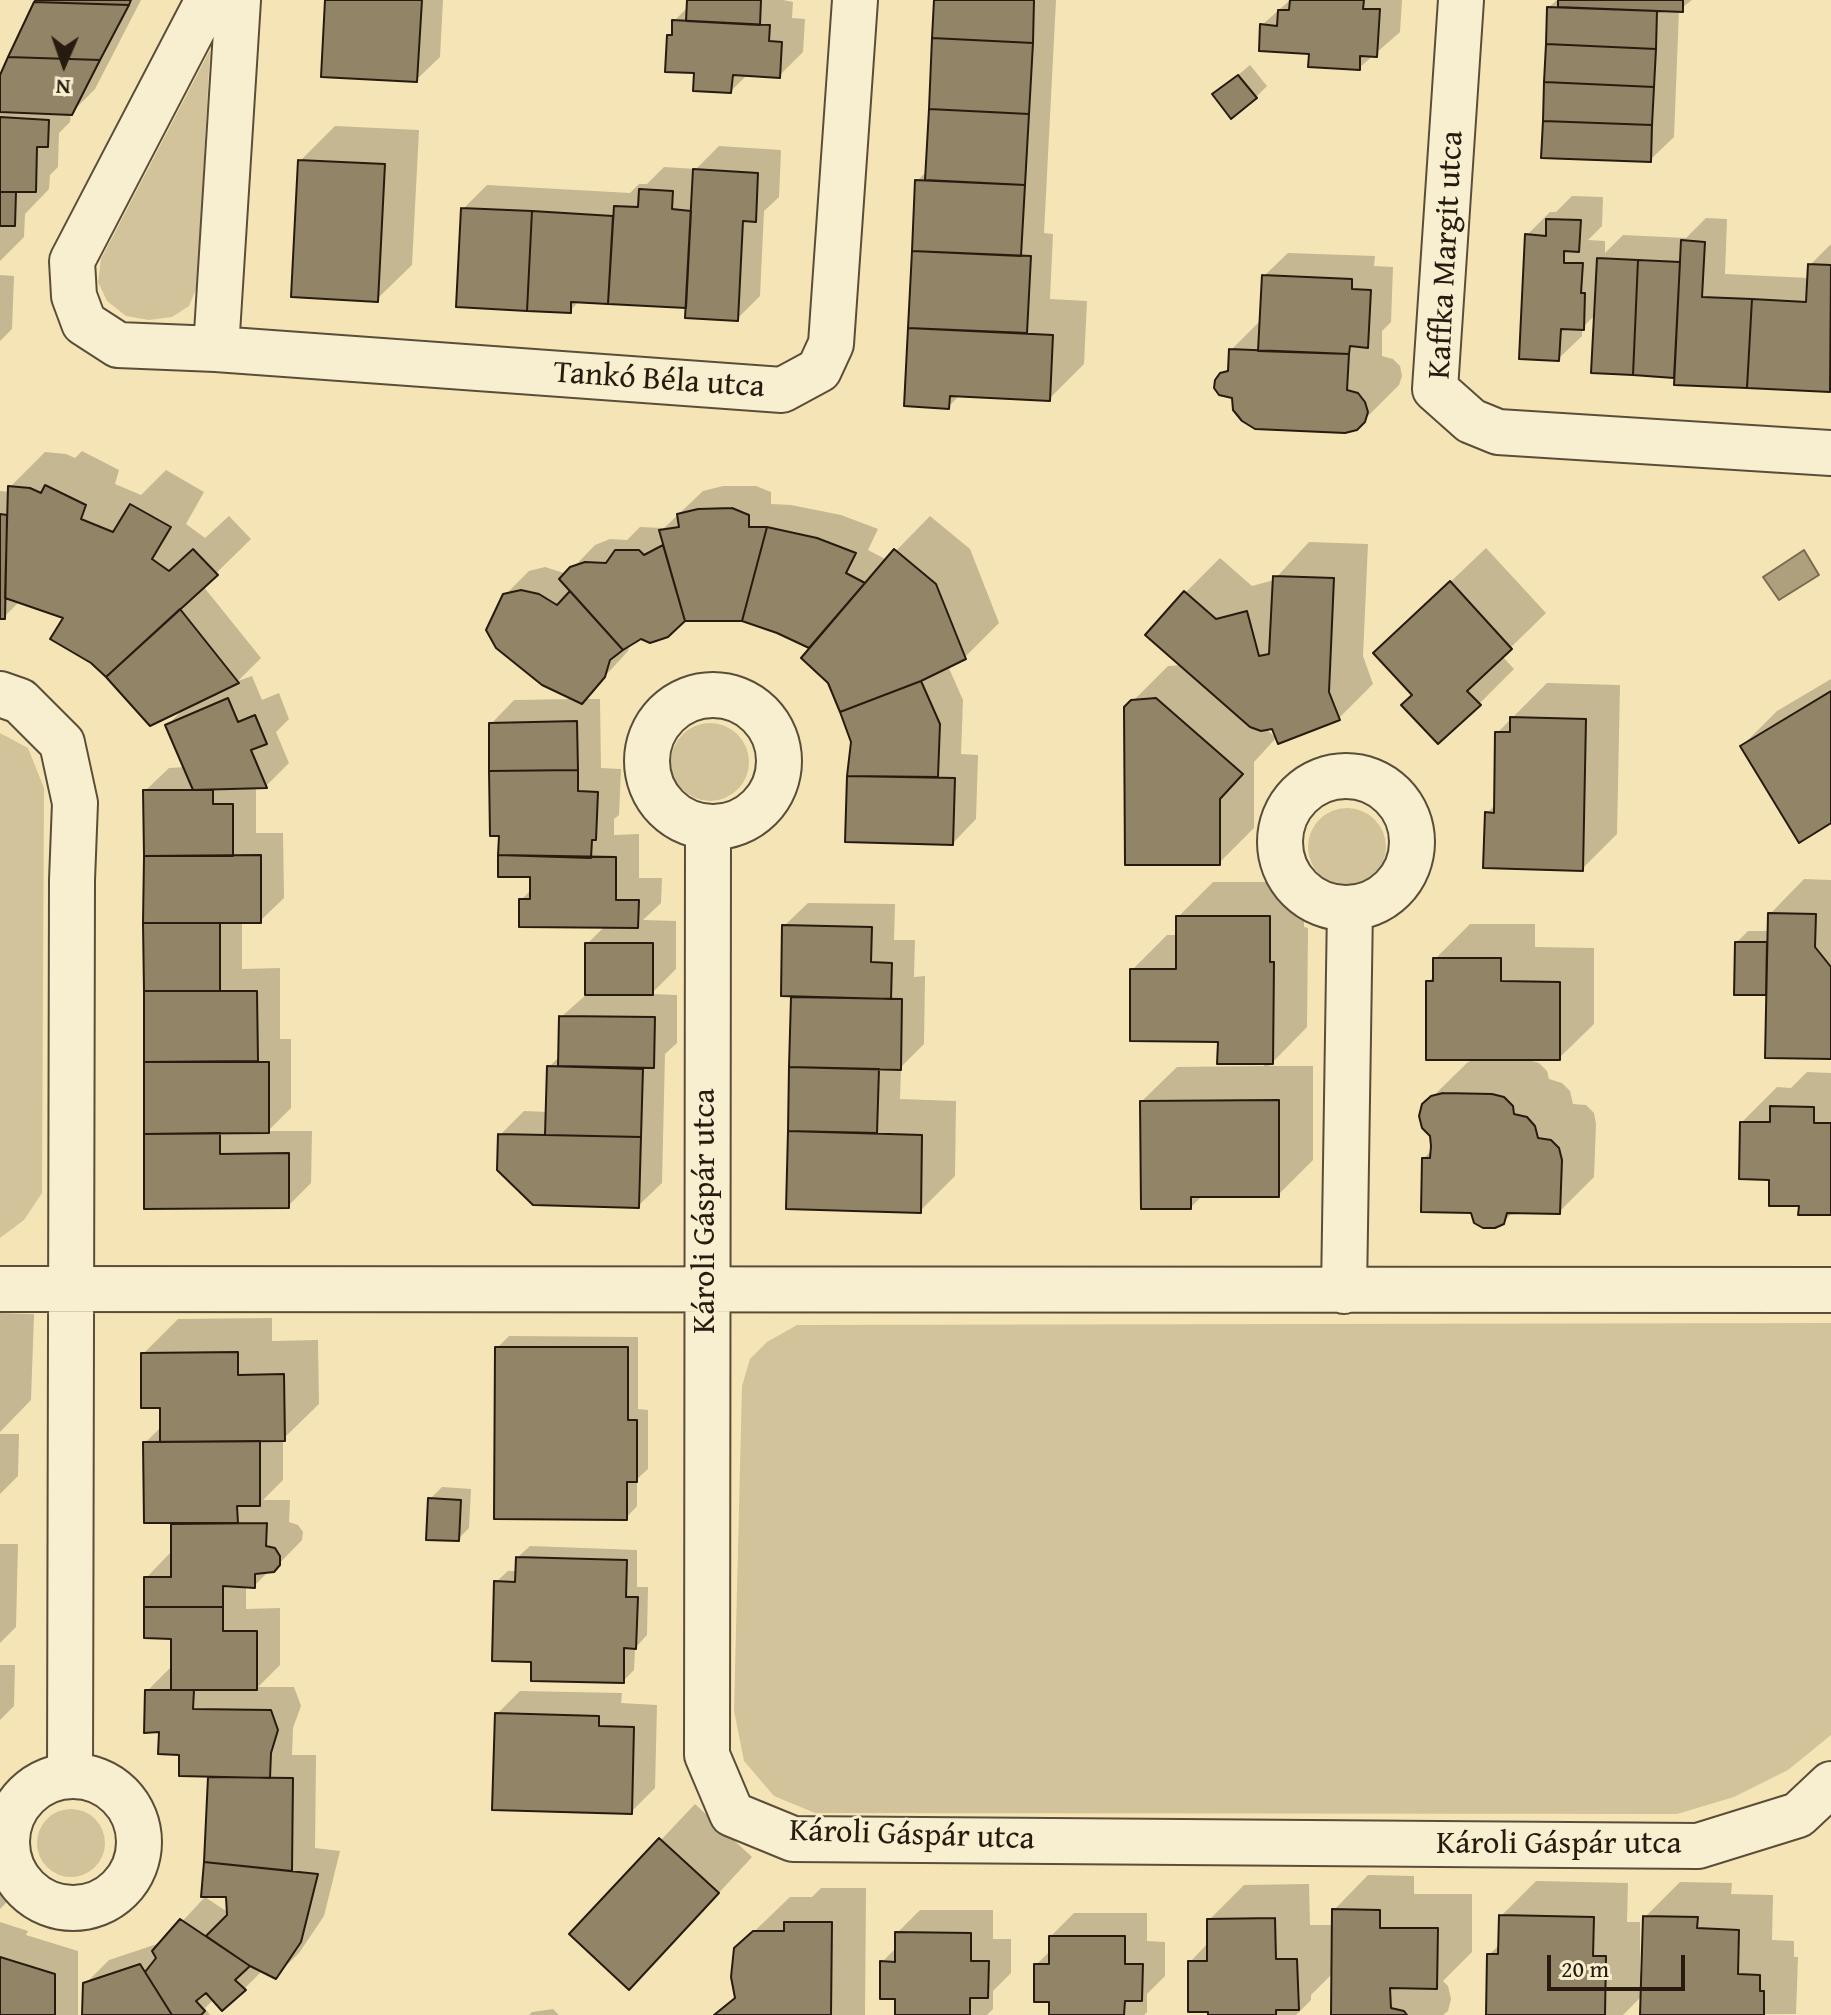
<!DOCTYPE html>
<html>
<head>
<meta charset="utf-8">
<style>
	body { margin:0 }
	#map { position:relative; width:1831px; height:2015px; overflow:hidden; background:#f5e5b6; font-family:"Gentium Book Plus",serif }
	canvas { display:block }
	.north { position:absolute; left:24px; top:24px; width:80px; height:80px; -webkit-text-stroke:6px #f8eed0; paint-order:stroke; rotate:182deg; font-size:22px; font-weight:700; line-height:32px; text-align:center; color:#271b0f }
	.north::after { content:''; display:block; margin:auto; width:28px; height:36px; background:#271b0f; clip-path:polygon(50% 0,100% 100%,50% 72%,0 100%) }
	.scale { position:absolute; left:1547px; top:1955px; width:138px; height:36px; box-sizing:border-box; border:4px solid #271b0f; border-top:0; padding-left:10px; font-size:24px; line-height:28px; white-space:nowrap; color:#271b0f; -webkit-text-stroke:6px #f8eed0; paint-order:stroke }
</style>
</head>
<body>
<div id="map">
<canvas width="1831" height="2015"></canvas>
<div class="north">N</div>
<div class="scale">20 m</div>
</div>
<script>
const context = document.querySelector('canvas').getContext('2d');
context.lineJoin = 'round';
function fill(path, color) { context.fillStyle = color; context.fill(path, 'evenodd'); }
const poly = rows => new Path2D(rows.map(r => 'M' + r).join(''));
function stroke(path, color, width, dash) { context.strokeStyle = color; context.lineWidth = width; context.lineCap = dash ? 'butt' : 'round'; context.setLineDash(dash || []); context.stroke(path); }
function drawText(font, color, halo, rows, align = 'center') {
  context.font = font + ' "Gentium Book Plus",serif'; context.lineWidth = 6; context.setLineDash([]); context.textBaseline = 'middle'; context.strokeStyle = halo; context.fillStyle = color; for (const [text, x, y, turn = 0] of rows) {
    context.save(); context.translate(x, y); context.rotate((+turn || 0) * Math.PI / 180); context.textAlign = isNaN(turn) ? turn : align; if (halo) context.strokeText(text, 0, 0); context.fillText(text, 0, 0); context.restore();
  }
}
const green = poly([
	[210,50,197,287,189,306,172,317,149,320,126,316,107,301,98,282,101,259],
	'671 762a39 39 0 1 1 78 0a39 39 0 1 1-78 0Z',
	[0,733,28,748,44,788,42,1193,24,1220,0,1238],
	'1308 847a39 39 0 1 1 78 0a39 39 0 1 1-78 0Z',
	[1831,1323,1831,1735,1788,1770,1734,1797,1677,1814,815,1813,774,1796,744,1761,734,1711,742,1386,750,1359,767,1342,797,1325],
	'37 1843a34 34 0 1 1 68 0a34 34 0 1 1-68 0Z'
]);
const water = poly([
	[1804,550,1819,575,1779,600,1763,577,1804,550]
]);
const shadow = poly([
	[38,0,141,0,95,89,71,113,70,122,59,133,58,167,50,175,49,189,25,214,24,237,0,261,0,80],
	[327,0,443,0,440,57,416,80],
	[689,0,783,0,793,2,792,18,805,19,803,52,779,76,748,74,731,91,696,71,669,36,674,31,674,21,689,6],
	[936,0,1056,0,1044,233,1053,234,1050,299,1087,301,1084,364,1049,399,960,395,948,407,906,404,917,181,928,170],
	[1290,0,1402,0,1400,32,1359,68,1311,52,1262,25],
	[1557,0,1692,0,1679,10,1674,137,1650,160,1549,7],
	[1250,65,1267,86,1256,97,1214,95],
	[335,126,419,130,412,265,377,299,300,161],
	[719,146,781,150,779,197,764,211,760,296,737,319,688,306,580,300,570,311,463,209,487,185,630,193,639,184,647,184,664,167,696,169],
	[1572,196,1603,197,1602,226,1588,240,1605,241,1605,253,1623,235,1686,238,1706,218,1727,219,1725,274,1809,278,1810,265,1831,244,1831,390,1676,383,1676,376,1593,371,1596,314,1582,328,1582,336,1558,359,1527,235,1550,212,1556,212],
	[1288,253,1375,256,1374,266,1393,267,1391,322,1382,331,1382,356,1393,359,1400,366,1402,376,1399,385,1356,428,1234,397,1222,375,1230,366,1231,350,1262,319,1264,276],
	[0,275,14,276,12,329,0,341],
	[82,451,119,470,115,484,141,495,166,470,204,492,186,524,205,538,229,516,251,539,203,586,261,658,238,681,252,676,262,700,279,693,289,719,276,732,289,763,266,786,256,787,256,833,283,833,284,898,260,921,242,921,242,969,280,968,280,1039,291,1039,291,1108,268,1131,312,1131,311,1183,288,1206,146,1207,145,791,169,768,186,767,167,725,185,708,66,617,20,601,4,617,0,617,0,491,10,492,10,487,45,452,66,454,75,458],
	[723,486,756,486,771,492,771,504,791,505,841,515,878,529,868,550,887,560,930,516,970,549,999,623,964,658,948,666,963,700,961,754,978,755,976,819,953,843,847,840,849,776,853,742,816,639,743,619,684,619,667,636,641,636,630,644,628,651,584,699,600,699,601,768,621,769,619,815,614,819,614,835,639,834,639,878,662,878,661,903,643,920,676,921,676,969,651,994,677,995,677,1043,665,1054,662,1183,638,1206,500,1135,524,1111,548,1112,549,1067,560,1056,561,1017,587,994,587,944,605,926,521,900,532,889,532,875,501,834,491,724,514,700,577,699,505,595,529,571,545,567,567,574,595,545,610,539,627,540,640,527,664,528,703,491],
	[1309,542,1368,544,1363,656,1373,684,1339,718,1265,728,1276,738,1254,762,1254,828,1219,863,1126,708,1168,666,1182,665,1185,593,1220,558,1252,586,1274,580],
	[1486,548,1546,613,1502,656,1514,669,1479,704,1414,694,1376,653],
	[1831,679,1831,821,1742,746,1777,711],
	[1547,683,1620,685,1617,834,1582,869,1487,813,1496,804,1497,733],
	[1804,879,1831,880,1831,1057,1768,993,1736,993,1737,942,1748,931,1769,931,1770,914],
	[1213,882,1304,882,1304,927,1308,928,1307,1027,1269,1066,1313,1066,1313,1160,1278,1195,1203,1195,1191,1207,1142,1101,1177,1067,1264,1066,1264,1062,1220,1040,1132,970,1167,935,1178,935,1178,917],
	[808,903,895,904,894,940,915,940,914,977,925,976,924,1044,901,1067,900,1099,956,1101,955,1176,920,1211,788,1207,793,995,784,926],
	[1470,924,1535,924,1535,947,1594,948,1594,1024,1559,1058,1528,1060,1539,1063,1547,1071,1549,1079,1562,1083,1570,1091,1573,1104,1586,1105,1594,1113,1596,1124,1594,1177,1559,1212,1514,1211,1503,1222,1472,1211,1424,1158,1433,1149,1433,1145,1424,1105,1468,1062,1477,1059,1428,982,1435,975,1435,959],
	[1807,1072,1831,1073,1831,1213,1801,1204,1771,1178,1742,1122,1777,1087,1791,1088],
	[0,1313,34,1314,31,1400,0,1432],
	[272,1318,272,1341,318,1340,319,1404,283,1439,283,1480,263,1500,290,1500,289,1522,298,1525,303,1532,302,1540,273,1570,269,1571,254,1586,246,1585,246,1609,280,1608,280,1665,258,1687,294,1687,301,1706,293,1728,292,1755,316,1755,315,1848,340,1851,324,1916,299,1953,276,1976,263,1970,244,1989,214,1999,205,2008,210,2015,84,2015,85,1984,109,1960,163,1942,205,1897,229,1913,228,1895,203,1895,210,1775,181,1753,147,1691,170,1668,173,1668,173,1637,146,1578,169,1554,173,1554,173,1522,145,1443,162,1426,162,1406,143,1354,178,1319],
	[509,1336,638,1337,638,1409,648,1410,648,1469,637,1479,637,1506,626,1518,497,1348],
	[0,1434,19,1434,18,1476,0,1494],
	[442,1487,471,1489,469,1528,458,1539,430,1499],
	[0,1544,18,1544,16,1627,0,1643],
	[530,1546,637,1550,637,1587,648,1587,647,1635,635,1648,634,1670,623,1681,533,1660,496,1582,508,1571,518,1571,518,1557],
	[0,1665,15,1665,14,1706,0,1720],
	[520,1691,622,1693,621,1703,657,1705,655,1788,631,1812,497,1714],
	[695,1804,752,1857,664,1952,572,1934],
	[1368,1875,1414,1876,1414,1894,1472,1894,1472,1952,1443,1981,1448,1986,1451,1999,1448,2011,1443,2015,1333,2015,1333,1973,1311,1995,1311,2000,1296,2015,1210,2015,1190,1962,1209,1942,1209,1920,1244,1885,1309,1884,1310,1925,1333,1925,1334,1910],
	[1536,1881,1628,1883,1627,1922,1640,1922,1640,1974,1643,1974,1645,1917,1680,1882,1732,1883,1731,1894,1773,1895,1772,1940,1794,1941,1794,1957,1798,1957,1796,2014,1642,2015,1643,1995,1623,2015,1488,2015,1489,1955,1500,1944,1501,1916],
	[821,1888,866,1888,865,2015,717,2015,737,1995,736,1949,790,1897,812,1897],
	[0,1890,8,1901,0,1909],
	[920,1910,993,1910,993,1939,1011,1939,1011,1973,993,1991,993,2009,987,2015,897,2015,897,1997,882,1962,897,1947,897,1933],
	[1074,1913,1147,1913,1147,1941,1165,1942,1165,1976,1147,1994,1147,2012,1144,2015,1051,2015,1051,2000,1036,1965,1051,1950,1051,1936],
	[0,1922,28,1931,26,1935,78,1951,78,2015,0,2015],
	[553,2009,559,2015,529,2015,532,2012]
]);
const building = poly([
	[36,0,131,0,129,5,34,2,36,0],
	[325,0,422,0,417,82,321,77,325,0],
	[687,0,761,0,760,25,686,21,687,0],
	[934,0,1034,0,1033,43,932,38,934,0],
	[1290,0,1364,0,1363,9,1380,9,1377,57,1360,56,1360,70,1308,67,1309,54,1259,51,1260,24,1277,26,1278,10,1289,10,1290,0],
	[1558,0,1683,0,1683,12,1558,7,1558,0],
	[34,2,129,5,100,60,8,57,34,2],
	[1547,7,1657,11,1656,49,1546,44,1547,7],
	[672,20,770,25,769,41,782,42,780,78,733,75,731,93,693,91,694,73,665,72,667,35,672,35,672,20],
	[932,38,1033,43,1029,114,929,109,932,38],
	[1546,44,1656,49,1654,87,1544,82,1546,44],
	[8,57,100,60,72,115,0,112,0,75,8,57],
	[1238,75,1257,98,1231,119,1212,94,1238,75],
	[1544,82,1654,87,1652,125,1543,121,1544,82],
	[929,109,1029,114,1025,185,925,180,929,109],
	[0,117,49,120,48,147,37,147,36,192,0,192,0,117],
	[1543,121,1652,125,1651,162,1541,158,1543,121],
	[298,160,385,164,378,302,291,297,298,160],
	[693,169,758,173,756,222,743,221,738,321,685,318,693,169],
	[915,180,1025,185,1021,256,912,251,915,180],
	[639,189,673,191,672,209,691,211,686,308,608,304,614,206,638,207,639,189],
	[0,192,16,192,15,226,0,226,0,192],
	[461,208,532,211,527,311,456,307,461,208],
	[532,211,613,216,608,304,571,302,571,313,527,311,532,211],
	[1546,219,1581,220,1579,252,1564,251,1564,263,1583,263,1581,293,1585,293,1584,330,1561,329,1559,361,1519,359,1525,234,1546,236,1546,219],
	[1681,240,1705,242,1702,297,1752,299,1747,388,1674,385,1681,240],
	[912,251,1031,256,1027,333,908,328,912,251],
	[1597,258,1638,260,1633,375,1591,373,1597,258],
	[1638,260,1680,262,1674,378,1633,375,1638,260],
	[1808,264,1831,265,1830,392,1747,388,1752,299,1806,302,1808,264],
	[1262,275,1352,279,1352,289,1371,290,1368,348,1350,346,1349,354,1258,351,1262,275],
	[908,328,1053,335,1050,401,950,396,949,409,904,406,908,328],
	[1229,349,1349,354,1347,390,1358,393,1365,402,1368,412,1365,422,1357,430,1345,433,1255,429,1242,421,1233,410,1232,398,1219,395,1214,388,1215,380,1220,373,1228,371,1229,349],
	[45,485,86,505,81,519,113,532,130,504,171,527,152,559,169,571,193,549,218,575,106,677,91,663,50,639,63,618,5,598,8,486,30,488,41,493,45,485],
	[732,508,749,515,749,527,767,527,742,621,685,621,659,530,679,527,677,514,698,509,732,508],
	[0,514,7,515,5,619,0,619,0,514],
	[767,527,817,538,856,553,846,573,865,583,809,648,777,633,742,621,767,527],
	[663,545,685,621,668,637,650,643,641,639,623,650,559,579,570,567,585,562,606,563,615,550,639,550,644,555,663,545],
	[894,549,936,584,966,659,921,681,840,712,828,683,801,658,894,549],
	[1273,576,1334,578,1329,692,1340,720,1278,744,1272,729,1261,731,1250,727,1145,635,1184,591,1216,619,1247,611,1259,656,1269,654,1273,576],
	[1450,581,1512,649,1467,691,1481,705,1438,744,1401,705,1412,695,1373,653,1450,581],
	[521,590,539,594,557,605,570,591,623,650,610,660,605,677,582,704,542,685,496,648,486,630,503,594,521,590],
	[180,609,239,683,150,726,106,677,180,609],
	[921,681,940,724,938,777,847,776,851,742,840,712,921,681],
	[1831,691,1831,823,1799,843,1740,746,1831,691],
	[228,698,238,722,255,715,267,744,251,750,267,788,193,790,165,725,228,698],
	[1156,698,1243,774,1220,799,1220,865,1125,865,1124,707,1131,700,1156,698],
	[1510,717,1586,719,1583,871,1483,868,1485,812,1494,813,1495,732,1510,732,1510,717],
	[577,721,578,770,489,771,489,723,577,721],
	[578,770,578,791,598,792,596,840,592,840,591,858,498,855,499,836,490,836,489,771,578,770],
	[847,776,955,778,953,845,845,842,847,776],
	[143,790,213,790,213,804,233,804,233,856,144,856,143,790],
	[261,855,261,923,143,923,144,856,261,855],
	[498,855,616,857,616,900,639,900,638,928,519,927,519,899,530,899,530,877,498,877,498,855],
	[1768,913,1816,914,1815,947,1831,967,1831,1059,1765,1058,1768,913],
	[1176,916,1270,916,1270,962,1274,962,1273,1064,1217,1064,1218,1042,1130,1041,1130,969,1176,969,1176,916],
	[143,923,220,923,220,991,144,991,143,923],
	[782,925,872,927,871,962,892,963,891,999,781,996,782,925],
	[1735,942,1767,942,1766,995,1734,995,1735,942],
	[585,943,653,943,653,995,585,995,585,943],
	[1433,958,1501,958,1501,981,1560,982,1560,1060,1426,1060,1426,981,1433,981,1433,958],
	[144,991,257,991,258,1061,144,1062,144,991],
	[791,997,902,999,901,1070,789,1067,791,997],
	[559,1016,655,1017,654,1068,558,1066,559,1016],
	[144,1062,269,1062,269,1133,144,1134,144,1062],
	[547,1066,643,1069,641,1137,545,1135,547,1066],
	[789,1067,879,1069,877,1133,788,1131,789,1067],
	[1443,1093,1492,1094,1504,1097,1513,1106,1514,1114,1527,1117,1535,1126,1538,1138,1551,1140,1559,1148,1562,1160,1560,1214,1507,1213,1504,1224,1495,1228,1483,1228,1474,1223,1471,1213,1421,1212,1422,1158,1430,1158,1431,1146,1430,1136,1422,1128,1419,1116,1422,1104,1431,1096,1443,1093],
	[1279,1100,1279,1197,1191,1197,1191,1209,1141,1209,1140,1101,1279,1100],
	[1770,1106,1814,1107,1814,1123,1831,1123,1831,1215,1798,1215,1799,1206,1769,1206,1769,1180,1739,1179,1740,1122,1770,1122,1770,1106],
	[788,1131,922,1135,921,1213,786,1209,788,1131],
	[220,1133,220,1154,289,1153,289,1208,144,1209,144,1134,220,1133],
	[498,1134,641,1137,639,1208,533,1205,497,1170,498,1134],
	[495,1347,628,1347,628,1420,637,1420,637,1482,627,1482,627,1520,494,1519,495,1347],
	[238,1352,238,1375,284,1374,285,1441,160,1442,160,1408,141,1408,141,1353,238,1352],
	[260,1441,260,1506,237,1506,238,1523,144,1523,143,1442,260,1441],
	[428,1498,461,1500,459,1541,426,1540,428,1498],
	[267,1523,266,1546,275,1548,280,1556,280,1565,274,1572,255,1574,255,1588,223,1586,223,1607,144,1607,144,1577,171,1577,171,1524,267,1523],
	[516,1557,627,1560,626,1597,638,1597,636,1649,624,1648,624,1683,531,1681,531,1662,492,1661,494,1581,515,1582,516,1557],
	[144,1607,223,1607,223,1631,257,1631,257,1690,171,1690,171,1639,144,1638,144,1607],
	[145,1690,194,1690,193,1709,271,1710,278,1730,271,1753,270,1778,179,1776,179,1755,158,1754,159,1732,144,1733,145,1690],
	[495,1713,599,1716,599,1726,634,1727,632,1814,492,1810,495,1713],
	[208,1777,293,1778,292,1871,204,1862,208,1777],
	[659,1838,719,1893,629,1990,569,1934,659,1838],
	[204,1862,318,1874,301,1942,276,1979,250,1966,206,1936,227,1915,226,1897,201,1897,204,1862],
	[1332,1909,1380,1910,1380,1928,1438,1928,1437,1989,1390,1988,1391,2008,1404,2011,1407,2015,1331,2015,1332,1909],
	[1499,1915,1594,1917,1593,1956,1606,1956,1605,2015,1486,2015,1487,1954,1498,1954,1499,1915],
	[1643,1916,1698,1917,1697,1928,1739,1930,1738,1974,1760,1975,1760,1991,1764,1991,1764,2015,1640,2015,1643,1916],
	[1275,1918,1276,1959,1297,1959,1299,2010,1276,2010,1276,2015,1208,2015,1208,2012,1188,2012,1188,1961,1207,1961,1207,1919,1275,1918],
	[180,1919,250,1966,235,1980,246,1990,222,2011,206,1993,196,2001,205,2011,201,2015,172,2015,145,1972,156,1958,152,1951,180,1919],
	[784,1922,832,1922,831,2015,714,2015,735,1998,731,1977,734,1948,753,1931,784,1931,784,1922],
	[895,1932,971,1933,971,1961,989,1961,988,1998,970,1998,970,2015,895,2015,895,1999,880,1999,880,1961,895,1962,895,1932],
	[1049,1936,1125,1936,1125,1964,1143,1964,1142,2001,1125,2001,1124,2015,1049,2015,1049,2002,1034,2002,1034,1964,1049,1964,1049,1936],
	[0,1957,55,1974,55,2015,0,2015,0,1957],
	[140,1964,172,2015,82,2015,83,1983,140,1964]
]);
const minor = poly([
	[208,0,72,261,74,296,84,323,118,345,216,349],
	[238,0,216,349,782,390,819,370,831,344,855,0],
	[1461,0,1435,389,1471,421,1498,432,1831,453],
	[0,694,20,701,62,743,75,803,72,880,70,1776],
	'647 761a66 66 0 1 1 132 0a66 66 0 1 1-132 0Z',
	'1280 842a66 66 0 1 1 132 0a66 66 0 1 1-132 0Z',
	[708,827,707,1755,732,1814,793,1839,1698,1846,1798,1815,1831,1784],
	[0,1289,1831,1290],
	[1344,1291,1350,908],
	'7 1842a66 66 0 1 1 132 0a66 66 0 1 1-132 0Z'
]);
const streetNames = [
	["Kaffka Margit utca",1447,255,-87],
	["Tankó Béla utca",659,381,4],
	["Károli Gáspár utca",706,1211,-90],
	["Károli Gáspár utca",912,1836,2],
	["Károli Gáspár utca",1559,1845]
];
fill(green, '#d2c39a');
fill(water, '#afa07d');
stroke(water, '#796b51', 2);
fill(shadow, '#0003');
fill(building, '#928466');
stroke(building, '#271b0f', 2);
stroke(minor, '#5a4e39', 48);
stroke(minor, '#f8eed0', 44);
drawText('32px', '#271b0f', '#f8eed0', streetNames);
</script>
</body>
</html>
